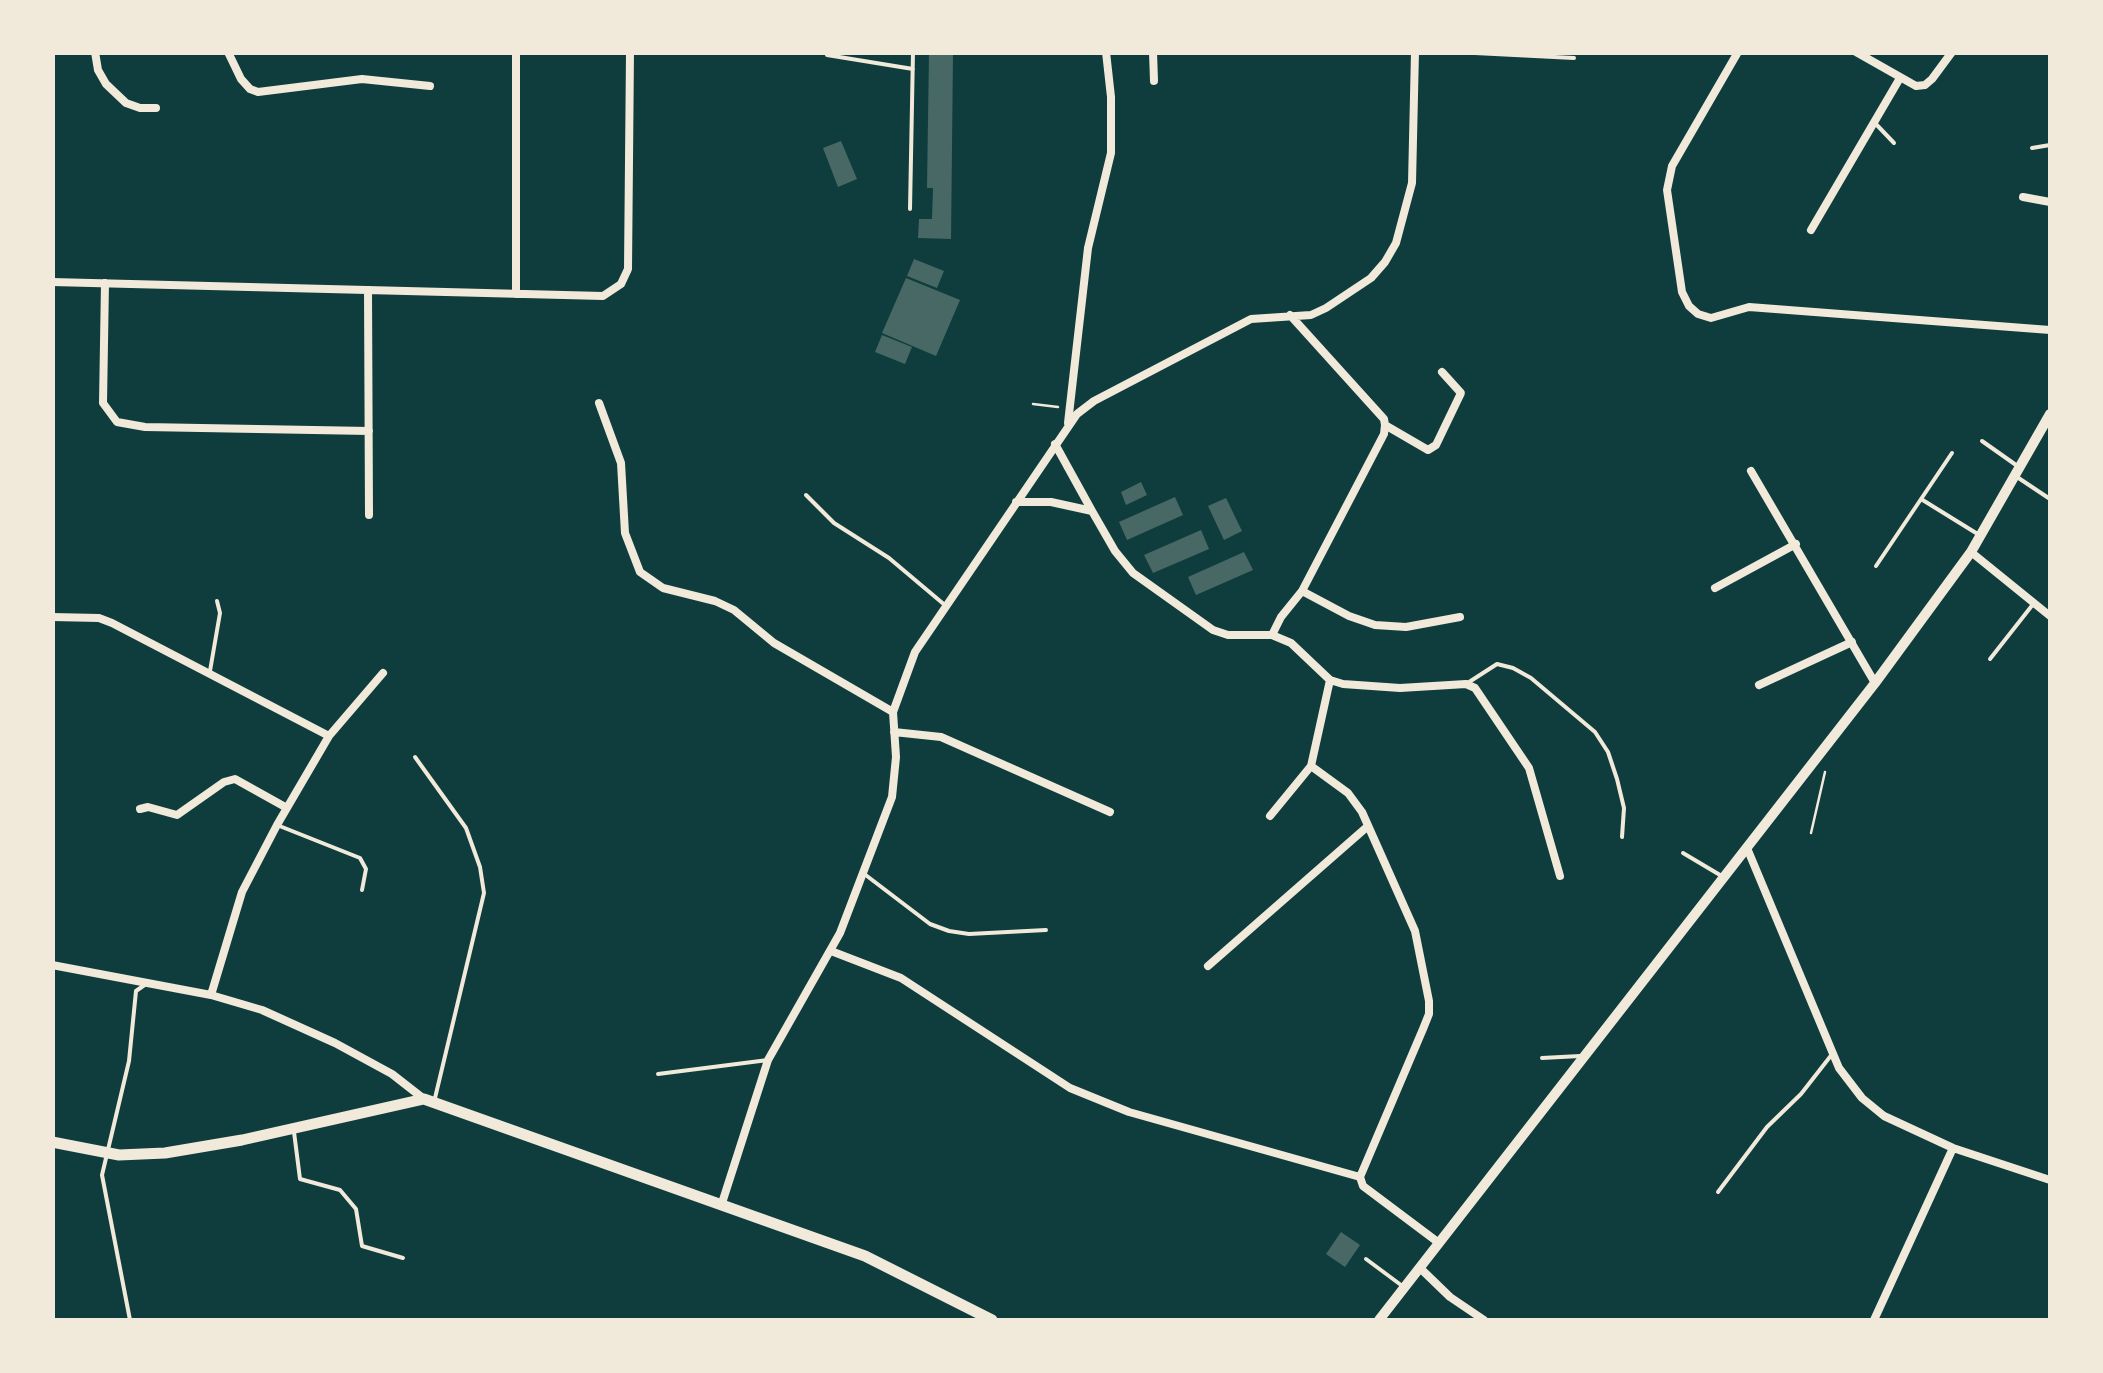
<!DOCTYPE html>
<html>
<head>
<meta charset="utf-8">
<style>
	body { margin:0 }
	#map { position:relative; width:2103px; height:1373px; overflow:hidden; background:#0f3d3e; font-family:Cabin,sans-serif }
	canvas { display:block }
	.frame { position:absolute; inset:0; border:55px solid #f1e9da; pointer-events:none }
</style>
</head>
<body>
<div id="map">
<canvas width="2103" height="1373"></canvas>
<div class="frame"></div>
</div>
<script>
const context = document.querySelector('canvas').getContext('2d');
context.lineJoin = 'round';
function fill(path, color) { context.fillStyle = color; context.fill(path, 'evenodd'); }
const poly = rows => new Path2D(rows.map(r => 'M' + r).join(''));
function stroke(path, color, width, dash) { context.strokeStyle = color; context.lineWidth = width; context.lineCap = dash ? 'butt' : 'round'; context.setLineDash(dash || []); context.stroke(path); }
const building = poly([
	[929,53,953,54,951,239,918,238,919,219,932,219,933,188,927,188],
	[841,141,857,179,838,187,823,148],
	[914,259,944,271,937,288,907,276],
	[906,278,960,300,936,356,882,333],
	[882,335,912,347,905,364,875,352],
	[1141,482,1147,495,1126,505,1121,492],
	[1175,497,1183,515,1127,540,1119,522],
	[1226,498,1242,531,1224,540,1208,506],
	[1201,530,1209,549,1153,573,1144,555],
	[1244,552,1253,570,1196,595,1188,577],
	[1341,1232,1360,1245,1345,1267,1326,1254]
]);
const path = poly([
	[1033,404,1058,407],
	[1811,833,1825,772]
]);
const service = poly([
	[1455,52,1574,58],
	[827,55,913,69],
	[1874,122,1894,143],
	[2032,148,2050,145],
	[910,209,913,52],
	[1982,441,2016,465],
	[2017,477,2050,499],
	[806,495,834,523,889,558,946,606],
	[1921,499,1976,533],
	[1876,566,1952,453],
	[1990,659,2034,603],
	[210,671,220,613,217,601],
	[1466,684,1497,664,1513,668,1531,678,1595,732,1608,752,1617,779,1624,808,1622,837],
	[415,757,466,828,480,867,484,893,435,1098],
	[277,825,360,858,366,869,362,890],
	[1683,853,1720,875],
	[863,873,930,924,949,931,969,934,1046,930],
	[1542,1058,1580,1056],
	[658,1074,768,1060],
	[294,1132,300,1179,340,1190,356,1209,362,1246,403,1258],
	[1718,1192,1767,1127,1801,1094,1833,1053],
	[1366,1259,1401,1285],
	[130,1320,102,1175,129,1061,136,991,146,984]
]);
const minor = poly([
	[95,52,98,70,106,84,126,103,140,108,156,108],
	[228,52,241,79,250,89,258,92,362,79,430,86],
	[1153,52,1154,81],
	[1738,52,1672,166,1667,190,1682,292,1689,306,1698,314,1711,318,1749,307,2050,330],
	[1856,52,1916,86,1925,85,1932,79,1952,52],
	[2023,197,2050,202],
	[1811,230,1900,78],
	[52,282,603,296,621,284,628,269,630,52],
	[105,283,103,403,117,422,145,427,369,431],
	[368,290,369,515],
	[516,294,516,52],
	[1290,315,1384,419,1385,425,1428,450,1436,445,1461,393,1442,372],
	[599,403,621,463,625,533,640,572,663,588,715,601,734,610,774,643,893,712],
	[1068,423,1088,248,1111,153,1111,97,1106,52],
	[1055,444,1092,511],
	[1751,471,1875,683],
	[1016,502,1051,502,1092,511,1115,551,1133,573,1213,630,1228,635,1272,635,1291,643,1330,680,1343,684,1400,688,1466,684,1475,688,1529,768,1560,876],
	[1971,552,2050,616],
	[1715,588,1796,544],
	[1302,591,1349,616,1375,625,1406,627,1460,617],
	[52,617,99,618,112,623,329,736],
	[1272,635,1281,617,1302,591,1384,434,1385,425],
	[1759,685,1852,642],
	[894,732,941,737,1110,812],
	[1311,766,1348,793,1362,812,1415,931,1429,1001,1429,1014,1423,1029,1360,1177],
	[140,809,148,807,177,815,224,782,235,779,287,808],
	[1270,816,1311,766,1330,680],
	[1747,848,1839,1068,1862,1098,1884,1116,1953,1148,2050,1180],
	[831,951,901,978,1070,1088,1129,1112,1360,1177,1363,1186,1439,1243],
	[52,965,211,995,262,1010,335,1043,392,1074,424,1099],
	[1208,966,1368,826],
	[211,995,242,892,277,825,329,736,383,673],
	[722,1203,768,1060,840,933,892,797,896,757,893,712,915,652,1077,414,1094,401,1251,319,1311,315,1326,308,1371,278,1385,262,1396,243,1412,183,1415,52],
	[1420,1268,1450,1297,1484,1320],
	[1874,1320,1953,1148]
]);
const tertiary = poly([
	[1379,1320,1875,683,1971,552,2050,414]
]);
const secondary = poly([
	[52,1142,119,1155,165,1153,242,1140,424,1099,865,1256,992,1320]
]);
fill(building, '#486865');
stroke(path, '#f1e9da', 2.5);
stroke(service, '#f1e9da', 4);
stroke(minor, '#f1e9da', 8);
stroke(tertiary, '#f1e9da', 10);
stroke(secondary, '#f1e9da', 11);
</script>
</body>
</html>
